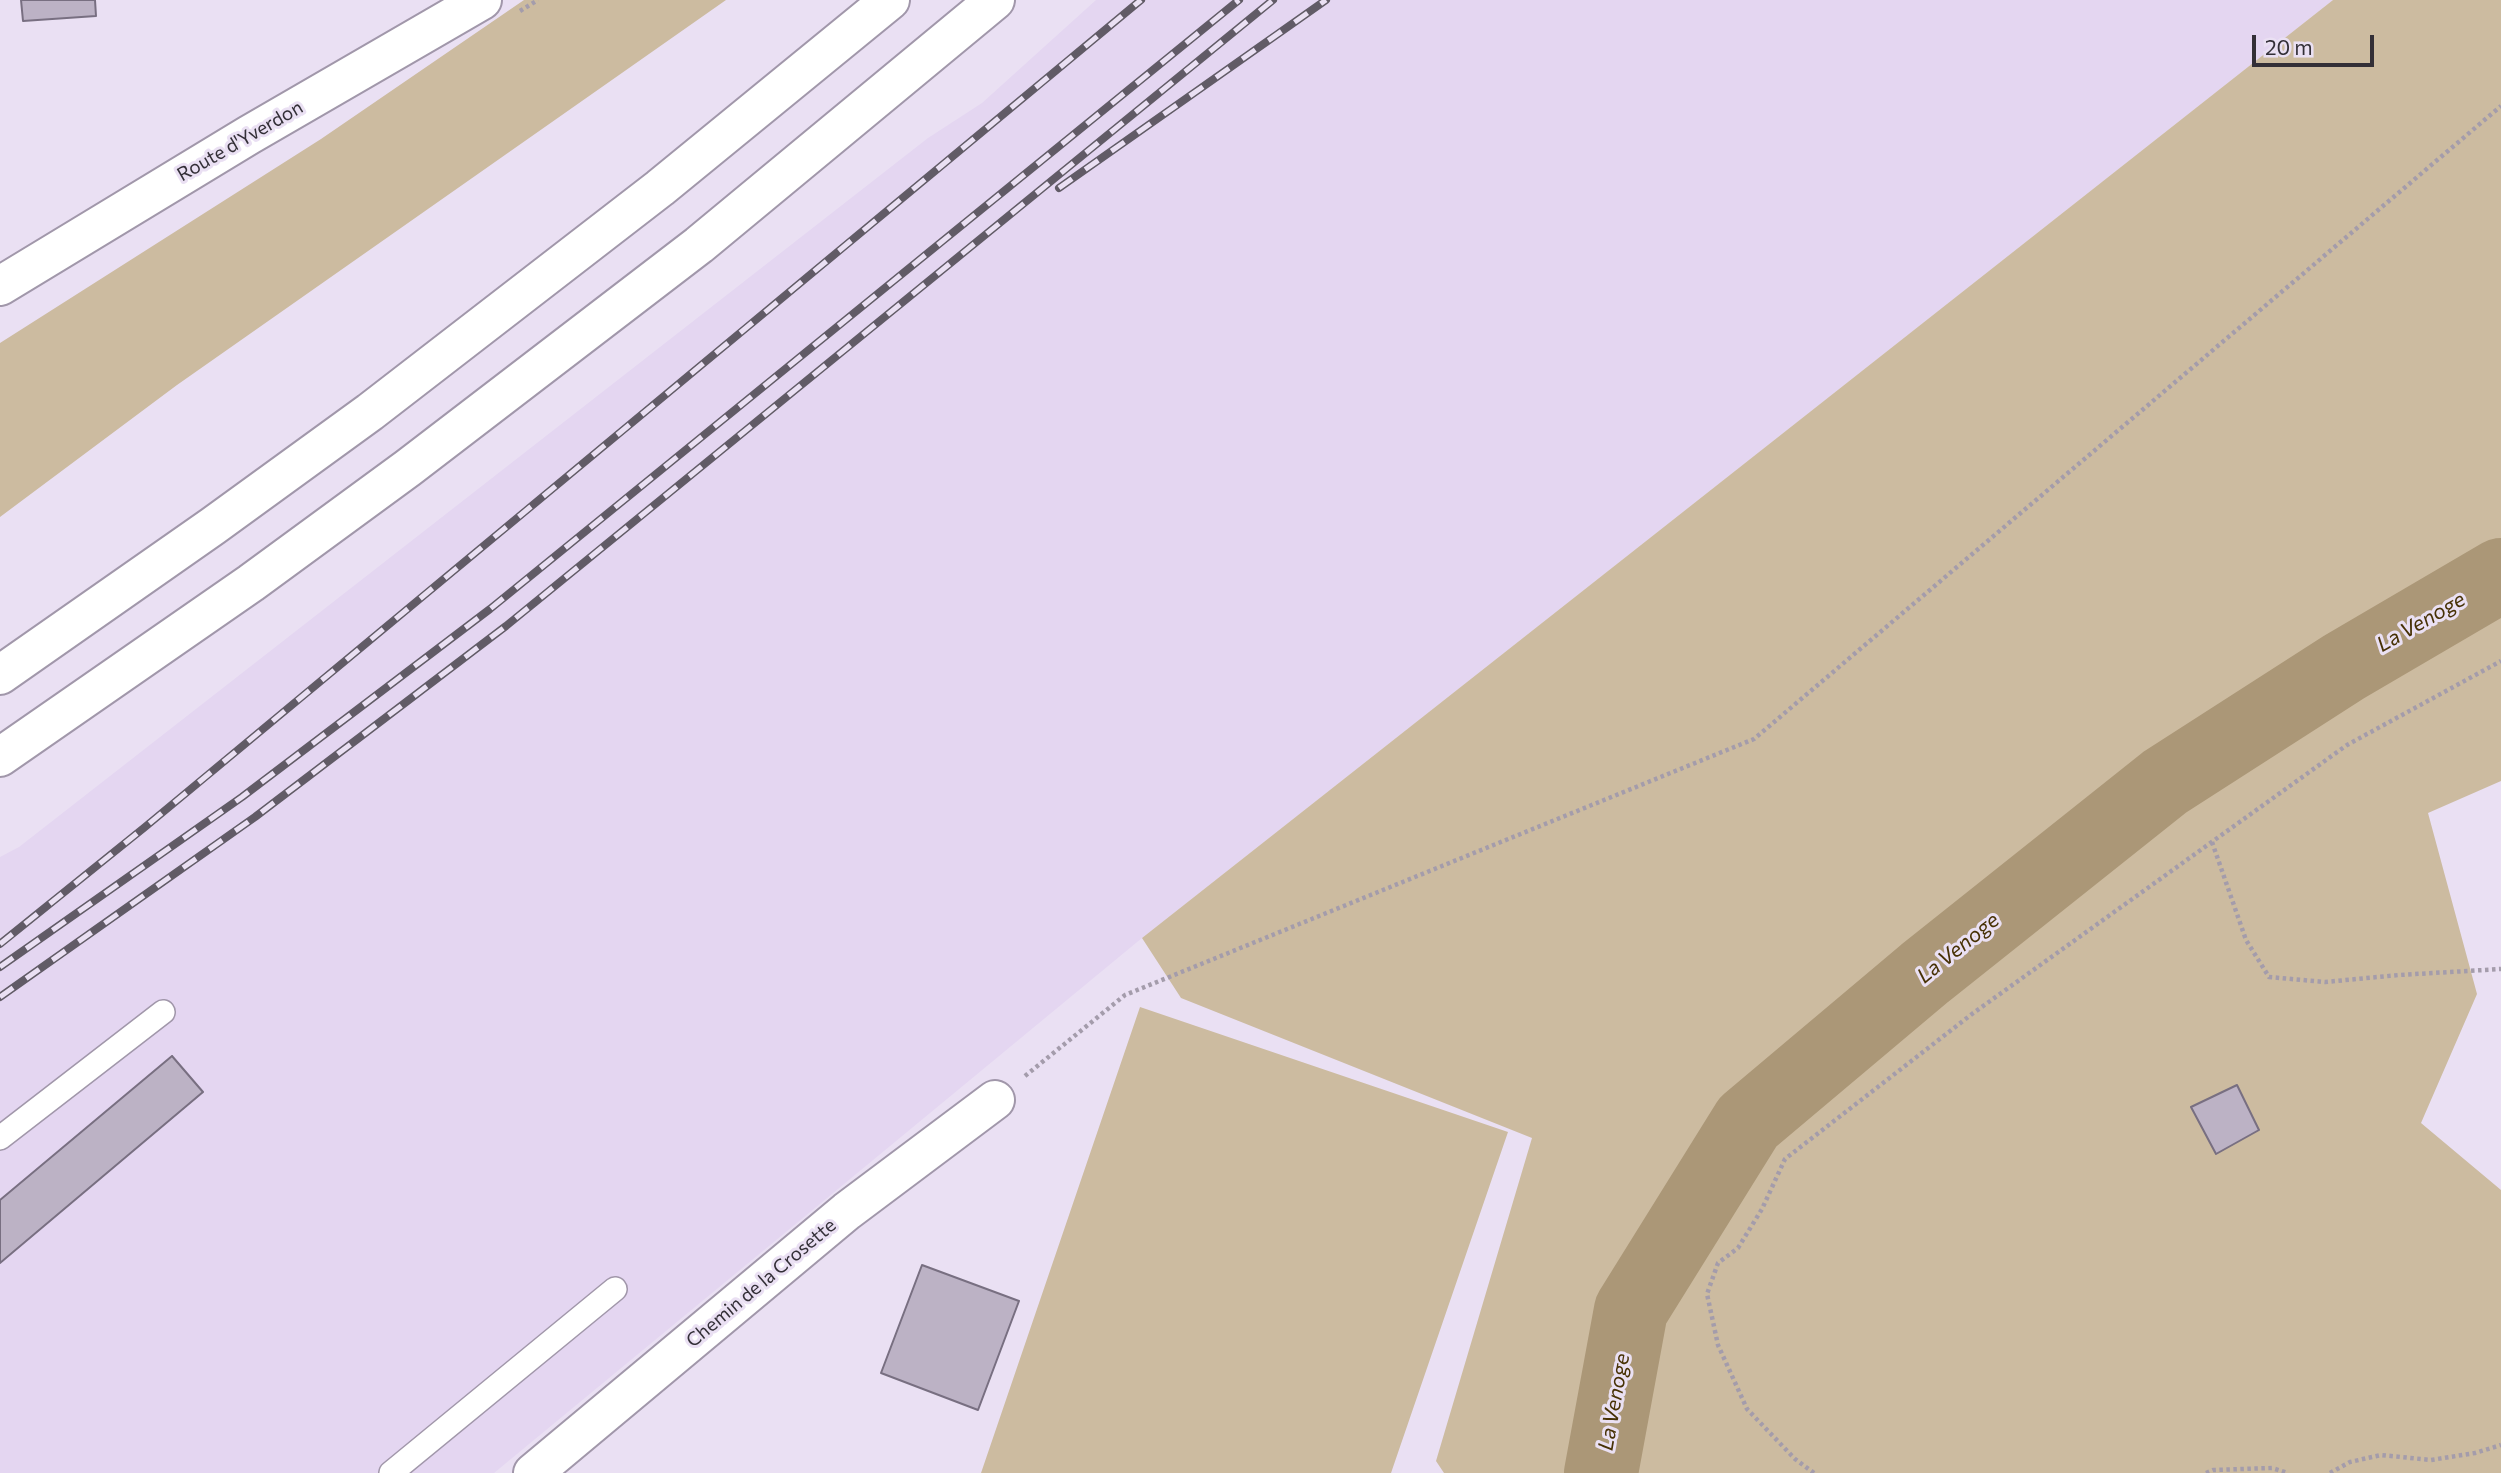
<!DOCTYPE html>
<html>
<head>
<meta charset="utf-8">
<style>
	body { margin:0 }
	#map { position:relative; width:2501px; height:1473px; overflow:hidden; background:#eae0f3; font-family:Commissioner,sans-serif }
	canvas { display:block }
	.scale { position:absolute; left:2252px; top:35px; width:122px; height:32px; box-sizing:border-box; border:4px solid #332f37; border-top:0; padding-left:9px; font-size:21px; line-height:24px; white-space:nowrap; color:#332f37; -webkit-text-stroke:5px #eae0f3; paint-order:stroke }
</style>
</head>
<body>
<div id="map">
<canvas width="2501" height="1473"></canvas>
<div class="scale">20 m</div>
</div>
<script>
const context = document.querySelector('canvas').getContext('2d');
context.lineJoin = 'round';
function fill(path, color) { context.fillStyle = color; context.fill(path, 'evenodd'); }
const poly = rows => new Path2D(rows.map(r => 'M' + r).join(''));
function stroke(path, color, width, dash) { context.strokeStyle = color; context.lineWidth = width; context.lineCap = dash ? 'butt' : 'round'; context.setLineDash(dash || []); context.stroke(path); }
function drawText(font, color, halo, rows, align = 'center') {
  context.font = font + ' Commissioner,sans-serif'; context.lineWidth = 6; context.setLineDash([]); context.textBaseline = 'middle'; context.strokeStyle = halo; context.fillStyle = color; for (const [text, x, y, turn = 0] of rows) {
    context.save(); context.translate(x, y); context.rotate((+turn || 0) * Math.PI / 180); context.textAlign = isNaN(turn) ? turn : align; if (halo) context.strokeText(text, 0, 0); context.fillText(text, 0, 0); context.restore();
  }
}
const built = poly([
	[1096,0,2333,0,1142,938,494,1473,0,1473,0,857,19,847,928,138,982,103]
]);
const green = poly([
	[524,0,726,0,177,385,0,517,0,343,321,139],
	[2333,0,2501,0,2501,781,2428,813,2477,994,2421,1123,2501,1190,2501,1473,1444,1473,1436,1461,1532,1138,1181,998,1142,938],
	[1140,1007,1508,1132,1391,1473,981,1473]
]);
const river = poly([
	[1601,1473,1631,1310,1748,1122,1925,973,2165,782,2344,667,2501,575]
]);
const building = poly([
	[21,0,95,0,96,16,23,21,21,0],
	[172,1056,203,1092,0,1263,0,1200,172,1056],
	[2237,1085,2259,1130,2216,1154,2191,1107,2237,1085],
	[922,1265,1019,1301,978,1410,881,1373,922,1265]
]);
const path = poly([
	[520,11,538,0],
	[2212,842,2246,940,2269,977,2325,982,2399,975,2501,969],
	[1025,1076,1125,995,1754,739,2501,106],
	[1814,1473,1795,1459,1747,1409,1718,1345,1707,1294,1718,1263,1738,1248,1762,1209,1785,1159,1972,1014,2347,745,2501,661],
	[2206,1473,2213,1470,2272,1468,2288,1473],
	[2330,1473,2350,1462,2381,1455,2431,1460,2475,1453,2501,1445]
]);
const service = poly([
	[0,1138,163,1012],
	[391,1473,615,1289]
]);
const minor = poly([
	[533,1473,847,1211,995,1100]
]);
const secondary = poly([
	[0,286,249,135,482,0]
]);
const motorway = poly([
	[0,675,213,526,370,412,660,188,890,0],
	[0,757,251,583,408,468,699,245,995,0]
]);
const rail = poly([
	[1059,188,1326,0],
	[0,944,145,827,1141,0],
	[0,967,242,797,490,609,1239,0],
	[0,997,255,817,506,626,1273,0]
]);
const streetNames = [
	["Route d'Yverdon",240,141,-30],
	["Chemin de la Crosette",761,1283,-40]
];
const waterNames = [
	["La Venoge",2421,622,-30],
	["La Venoge",1958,948,-39],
	["La Venoge",1614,1402,-80]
];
fill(built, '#e4d6f1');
fill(green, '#ccbba0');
stroke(river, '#ab9777', 74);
fill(building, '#bcb2c5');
stroke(building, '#786f81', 2);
stroke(service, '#a197aa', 26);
stroke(minor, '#a197aa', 42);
stroke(secondary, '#a197aa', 42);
stroke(motorway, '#a197aa', 42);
stroke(path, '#a49cab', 4.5, [3.5, 3.5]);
stroke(service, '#fff', 23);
stroke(minor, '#fff', 38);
stroke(secondary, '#fff', 38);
stroke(motorway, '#fff', 38);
stroke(rail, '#615b66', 8);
stroke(rail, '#eae0f3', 5, [16]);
drawText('19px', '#332f37', '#eae0f3', streetNames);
drawText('italic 21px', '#473105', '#eae0f3', waterNames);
</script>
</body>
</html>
